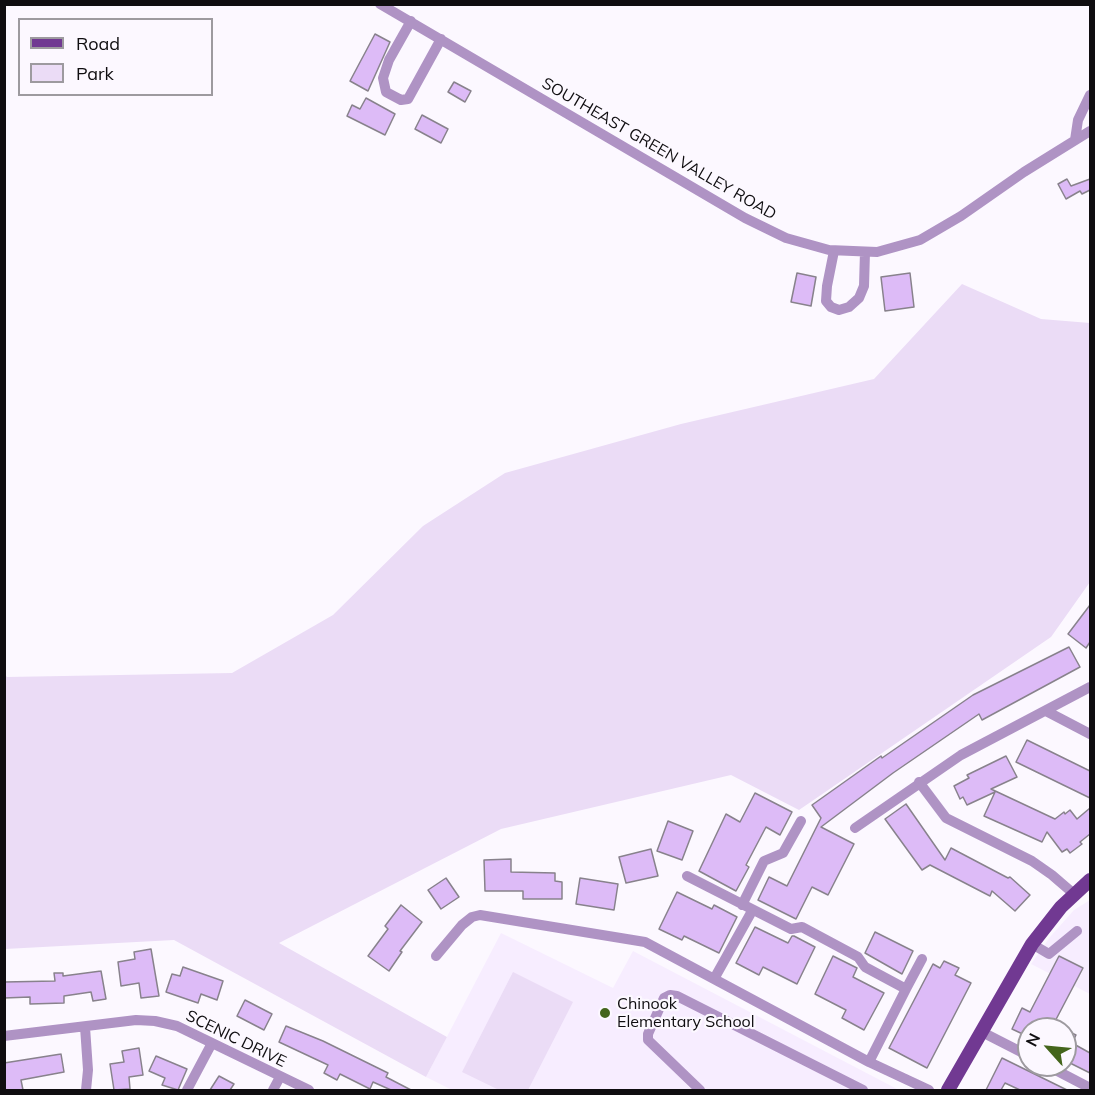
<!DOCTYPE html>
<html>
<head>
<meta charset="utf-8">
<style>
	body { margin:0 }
	#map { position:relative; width:1095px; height:1095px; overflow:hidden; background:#fcf8ff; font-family:Mulish,sans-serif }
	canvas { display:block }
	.frame { position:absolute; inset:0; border:6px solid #0f0d10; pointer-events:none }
	.legend { position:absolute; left:18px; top:18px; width:195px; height:78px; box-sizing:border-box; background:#fcf8ff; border:2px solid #9d9a9f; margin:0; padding:8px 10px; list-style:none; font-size:18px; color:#0f0d10 }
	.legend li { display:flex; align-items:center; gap:12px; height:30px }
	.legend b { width:30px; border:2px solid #9d9a9f }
	.north { position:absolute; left:1017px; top:1017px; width:60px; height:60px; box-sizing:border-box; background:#fcf8ff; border:2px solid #9d9a9f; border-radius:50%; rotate:297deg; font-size:16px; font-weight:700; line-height:24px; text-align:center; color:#0f0d10 }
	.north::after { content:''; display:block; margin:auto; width:21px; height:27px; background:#44651c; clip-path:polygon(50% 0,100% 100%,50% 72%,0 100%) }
</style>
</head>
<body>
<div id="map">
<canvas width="1095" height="1095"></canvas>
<div class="frame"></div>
<ul class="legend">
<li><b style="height:8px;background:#713992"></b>Road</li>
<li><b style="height:16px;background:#ebdcf6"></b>Park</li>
</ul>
<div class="north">N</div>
</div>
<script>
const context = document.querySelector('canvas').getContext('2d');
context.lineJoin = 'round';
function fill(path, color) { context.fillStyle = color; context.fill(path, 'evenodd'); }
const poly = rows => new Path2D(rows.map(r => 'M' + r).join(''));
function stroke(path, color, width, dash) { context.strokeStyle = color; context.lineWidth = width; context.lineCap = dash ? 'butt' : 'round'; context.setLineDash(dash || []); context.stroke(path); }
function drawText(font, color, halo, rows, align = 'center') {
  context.font = font + ' Mulish,sans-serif'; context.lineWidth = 4.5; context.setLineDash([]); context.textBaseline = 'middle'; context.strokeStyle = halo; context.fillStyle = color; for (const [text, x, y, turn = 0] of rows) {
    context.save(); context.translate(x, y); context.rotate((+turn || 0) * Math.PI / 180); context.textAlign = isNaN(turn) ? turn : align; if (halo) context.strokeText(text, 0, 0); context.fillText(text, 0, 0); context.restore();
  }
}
const built = poly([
	[1090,900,1090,994,1031,964,1050,937,1074,910],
	[501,933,613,988,633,951,899,1090,452,1090,426,1077]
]);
const green = poly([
	[962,284,1041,319,1090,323,1090,582,1051,637,799,810,731,775,501,829,279,943,447,1037,426,1077,174,940,5,949,5,675,7,677,232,673,333,615,423,526,505,473,681,424,874,379],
	[513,972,573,1002,528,1090,499,1090,462,1072]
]);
const building = poly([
	[375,34,390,42,368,91,350,81,375,34],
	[454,82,471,91,465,102,448,92,454,82],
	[366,98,395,114,385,135,347,116,352,105,360,109,366,98],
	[422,115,448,129,441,143,415,129,422,115],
	[1067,179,1071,186,1090,179,1090,190,1082,194,1080,191,1066,199,1058,184,1067,179],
	[797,273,816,277,811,306,791,302,797,273],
	[910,273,914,307,885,311,881,277,910,273],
	[1090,605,1090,642,1086,648,1068,634,1090,605],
	[1069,647,1080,667,982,720,979,714,893,773,821,827,854,844,828,895,812,887,796,919,758,900,769,877,787,886,821,818,812,805,881,756,882,758,973,695,1069,647],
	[1027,740,1090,771,1090,798,1016,762,1027,740],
	[1006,756,1017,777,991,789,1055,819,1064,812,1065,814,1070,810,1077,819,1090,808,1090,834,1080,842,1082,844,1070,853,1067,849,1062,852,1047,832,1042,842,984,816,995,792,967,805,963,797,960,799,954,786,969,778,967,775,1006,756],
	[755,793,792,812,780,835,766,827,746,865,749,867,736,891,699,871,726,814,740,822,755,793],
	[906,804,945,860,951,848,1008,878,1010,877,1030,895,1015,911,992,891,990,896,930,865,922,870,885,819,906,804],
	[668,821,693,831,682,860,657,851,668,821],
	[651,849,658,876,626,883,619,857,651,849],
	[511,859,511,872,555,873,555,881,562,882,562,899,523,899,523,891,485,891,484,860,511,859],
	[446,878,459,897,441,909,428,890,446,878],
	[580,878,618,884,614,910,576,904,580,878],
	[677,892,712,909,714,905,737,917,719,953,684,936,682,940,659,929,677,892],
	[401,905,422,922,400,951,402,952,389,971,368,956,388,929,385,926,401,905],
	[755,927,788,943,792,936,794,936,815,947,797,984,763,967,759,975,736,963,755,927],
	[875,932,913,951,902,974,865,953,875,932],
	[151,949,159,996,141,998,139,983,121,986,118,962,135,959,134,952,151,949],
	[833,956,857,968,853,977,884,993,864,1030,842,1018,846,1010,815,994,833,956],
	[1059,956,1083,968,1051,1029,1029,1029,1029,1037,1012,1029,1022,1008,1030,1012,1059,956],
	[944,961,959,968,955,975,971,983,927,1068,889,1048,933,964,940,968,944,961],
	[183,967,223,981,217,1000,201,994,198,1003,166,992,172,974,180,976,183,967],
	[101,971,106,999,93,1001,91,992,64,996,64,1003,30,1004,30,997,4,998,4,982,55,981,54,973,63,973,63,976,101,971],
	[245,1000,272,1014,264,1030,237,1016,245,1000],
	[286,1026,323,1041,388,1073,386,1077,411,1090,391,1090,373,1082,370,1089,340,1074,337,1080,324,1073,328,1065,279,1042,286,1026],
	[1065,1030,1076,1035,1072,1043,1090,1053,1090,1073,1070,1063,1073,1059,1066,1056,1065,1057,1065,1030],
	[139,1048,143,1075,129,1077,130,1089,114,1090,110,1064,124,1062,122,1051,139,1048],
	[61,1054,64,1072,21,1080,23,1090,6,1090,4,1088,4,1063,61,1054],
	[156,1056,187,1069,178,1090,162,1085,165,1078,149,1071,156,1056],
	[1002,1058,1067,1090,1020,1090,1005,1083,1001,1090,986,1090,1002,1058],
	[219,1076,234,1084,230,1090,210,1090,219,1076]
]);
const minor = poly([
	[380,4,745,218,786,238,829,250,877,252,920,240,961,216,1024,172,1090,131],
	[411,21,389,60,383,78,386,92,401,100,408,99,441,39],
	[1075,140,1078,120,1090,95],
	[834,251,827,286,826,301,831,307,839,310,849,307,859,298,864,286,865,252],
	[1046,711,1090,734],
	[919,782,946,818,1032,861,1052,875,1074,894],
	[855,828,961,755,1090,687],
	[687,876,791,929,802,927,858,957,865,967,906,989,922,959],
	[742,905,764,861,783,853,801,821],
	[1032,944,1049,954,1077,931],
	[436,956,462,925,472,917,480,915,645,942,869,1062,929,1090],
	[714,979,752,911],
	[85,1027,88,1070,86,1090],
	[982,1032,1029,1056],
	[4,1036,136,1020,155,1021,177,1026,309,1090],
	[869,1062,906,989],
	[1046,1065,1090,1088],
	[187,1090,212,1043],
	[273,1090,280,1077],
	[700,1090,648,1040,648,1034,664,998,670,995,677,996,863,1090]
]);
const major = poly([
	[948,1090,1032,944,1061,907,1090,880]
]);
const markers = [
	[605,1013,6,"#44651c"]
];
const streetNames = [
	["SOUTHEAST GREEN VALLEY ROAD",659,149,30],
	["SCENIC DRIVE",236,1039,26]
];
const poiNames = [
	["Chinook",617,1004],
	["Elementary School",617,1022]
];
fill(built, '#f7edff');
fill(green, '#ebdcf6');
fill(building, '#ddbbf7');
stroke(building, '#88828c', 1.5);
stroke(minor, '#af93c4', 10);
stroke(major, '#713992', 14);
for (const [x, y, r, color] of markers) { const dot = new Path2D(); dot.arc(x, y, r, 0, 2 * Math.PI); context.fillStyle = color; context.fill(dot); stroke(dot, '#fcf8ff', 2); }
drawText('16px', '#0f0d10', '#fcf8ff', streetNames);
drawText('16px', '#0f0d10', '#fcf8ff', poiNames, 'left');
</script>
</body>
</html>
